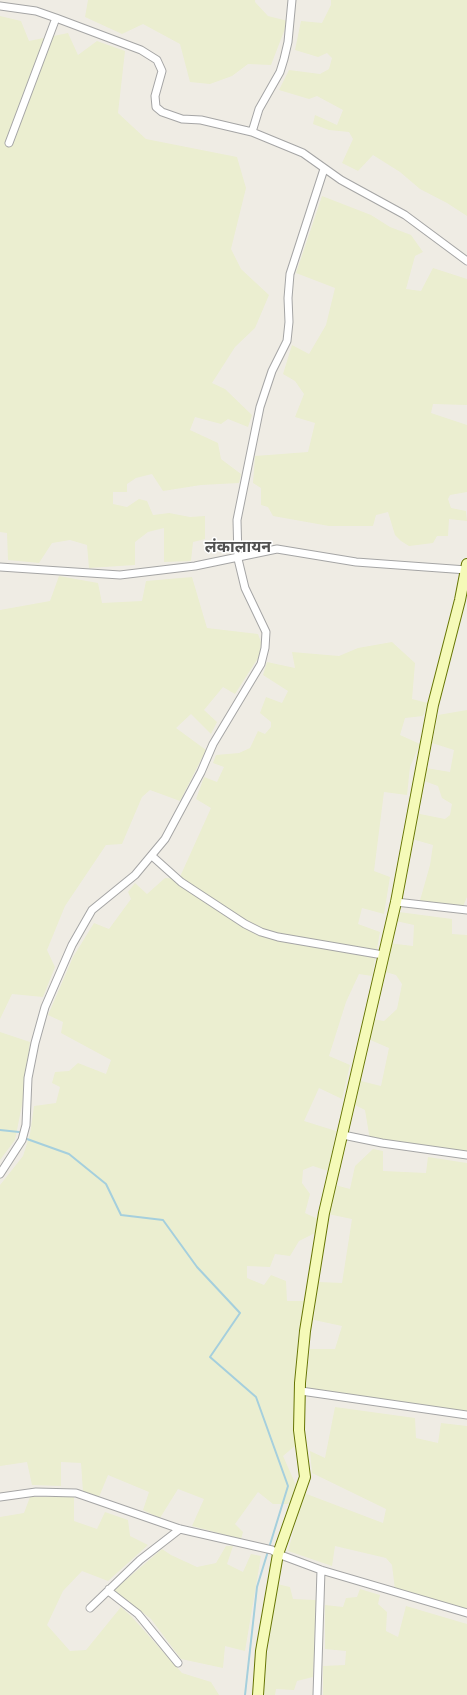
<!DOCTYPE html>
<html>
<head>
<meta charset="utf-8">
<style>
	body { margin:0 }
	canvas { display:block; background:#efece4 }
</style>
</head>
<body>
<canvas width="467" height="1695"></canvas>
<script>
const context = document.querySelector('canvas').getContext('2d');
context.lineJoin = 'round';
function fill(path, color) { context.fillStyle = color; context.fill(path, 'evenodd'); }
const poly = rows => new Path2D(rows.map(r => 'M' + r).join(''));
function stroke(path, color, width, dash) { context.strokeStyle = color; context.lineWidth = width; context.lineCap = dash ? 'butt' : 'round'; context.setLineDash(dash || []); context.stroke(path); }
function drawText(font, color, halo, rows, align = 'center') {
  context.font = font + ' "Titillium Web","Noto Sans Devanagari",sans-serif'; context.lineWidth = 3; context.setLineDash([]); context.textBaseline = 'middle'; context.strokeStyle = halo; context.fillStyle = color; for (const [text, x, y, turn = 0] of rows) {
    context.save(); context.translate(x, y); context.rotate((+turn || 0) * Math.PI / 180); context.textAlign = isNaN(turn) ? turn : align; if (halo) context.strokeText(text, 0, 0); context.fillText(text, 0, 0); context.restore();
  }
}
const farmland = poly([
	[88,0,255,0,255,2,268,16,288,21,271,65,248,64,232,76,210,84,190,82,180,44,143,24,122,34,85,17],
	[331,0,467,0,467,216,447,203,420,189,400,172,373,155,358,171,342,163,353,139,349,132,329,130,313,124,315,115,337,125,343,110,317,96,309,99,279,90,289,70,320,74,329,69,332,58,327,53,318,57,295,50,301,21,322,23,331,5],
	[0,16,21,21,29,41,68,33,78,55,97,41,125,51,118,113,146,139,237,157,246,188,231,249,241,269,269,295,255,328,235,347,212,383,225,389,252,415,248,427,228,419,221,424,195,417,190,430,218,443,221,459,241,474,239,483,201,485,163,491,152,474,136,478,127,484,127,492,113,492,113,504,127,507,139,499,147,501,153,515,169,513,190,517,205,516,205,539,193,542,191,561,164,562,164,528,148,532,135,542,135,565,89,568,87,545,70,540,52,543,39,563,8,560,7,533,0,532],
	[322,196,371,215,390,227,411,235,423,252,415,256,406,289,421,291,433,268,467,279,467,405,433,404,431,413,467,425,467,492,450,495,448,499,451,508,466,511,467,521,449,519,448,536,437,536,433,543,409,546,401,541,395,535,388,512,376,515,373,526,329,526,273,516,268,507,261,505,261,488,253,483,255,456,308,452,315,423,295,417,304,394,295,381,283,374,292,345,309,354,326,325,335,288,296,273],
	[59,576,98,583,102,603,142,601,146,581,192,577,207,628,258,634,261,642,260,655,235,694,223,687,204,710,217,722,211,734,191,714,176,728,206,750,180,801,150,790,142,797,122,844,106,845,65,906,47,950,55,967,43,997,12,994,0,1019,0,610,50,601],
	[392,642,415,663,412,699,428,703,423,716,405,718,400,735,420,744,410,767,407,795,384,792,374,871,390,877,384,914,362,908,358,924,380,932,372,976,359,974,346,1002,329,1056,350,1065,342,1099,319,1088,304,1121,336,1131,328,1171,313,1166,303,1170,302,1183,310,1194,305,1213,320,1220,317,1232,299,1241,290,1256,275,1254,270,1267,247,1266,247,1278,264,1285,271,1275,286,1281,287,1301,307,1301,298,1335,296,1445,283,1456,296,1485,291,1504,273,1504,258,1492,235,1524,243,1532,241,1539,192,1526,204,1499,178,1489,160,1518,143,1510,149,1492,108,1475,99,1497,83,1492,81,1463,61,1462,61,1486,32,1485,27,1462,0,1466,0,1185,23,1156,30,1134,34,1106,56,1103,60,1087,52,1083,55,1072,69,1071,78,1063,106,1074,111,1060,61,1033,63,1022,48,1015,73,957,94,923,109,929,131,899,128,892,135,883,147,894,165,878,179,879,211,808,196,799,204,777,217,782,224,767,213,763,216,755,239,753,250,748,258,731,265,734,271,727,271,722,260,713,266,697,282,703,288,691,263,675,267,662,295,668,292,652,339,656,358,648],
	[467,710,467,897,461,911,419,904,430,865,433,845,412,839,415,813,445,819,450,815,452,804,442,798,438,786,424,781,426,768,450,772,454,750,432,743,438,715],
	[399,912,452,919,452,934,467,935,467,1155,370,1140,365,1110,353,1104,357,1080,381,1086,389,1048,368,1039,372,1019,384,1021,397,1009,402,984,396,975,382,971,388,943,413,946,414,925,396,921],
	[0,1032,30,1042,24,1095,15,1140,0,1160],
	[373,1149,383,1151,383,1171,426,1173,428,1157,467,1163,467,1417,305,1394,310,1349,335,1349,342,1326,314,1320,318,1282,342,1283,352,1219,328,1214,335,1185,350,1189,355,1166],
	[335,1407,415,1418,416,1438,438,1443,441,1423,467,1426,467,1615,395,1590,392,1565,386,1558,335,1546,332,1566,288,1551,304,1493,383,1523,386,1509,312,1473,310,1451,325,1458],
	[30,1497,74,1497,74,1521,97,1529,105,1512,128,1520,130,1536,148,1545,108,1581,82,1571,63,1591,47,1625,70,1651,86,1650,121,1607,132,1617,182,1673,211,1682,219,1695,0,1695,0,1517,24,1513],
	[226,1546,233,1546,227,1564,243,1572,251,1554,261,1556,245,1651,225,1646,223,1668,181,1659,151,1619,114,1590,162,1549,171,1555,197,1567,216,1563],
	[277,1584,290,1587,293,1599,316,1600,313,1677,297,1681,294,1690,276,1689,275,1695,262,1695],
	[360,1589,380,1595,378,1604,387,1612,386,1631,398,1637,406,1606,467,1624,467,1695,323,1695,323,1666,345,1665,346,1651,325,1649,325,1605,343,1607,346,1598,357,1597]
]);
const stream = poly([
	[0,1130,19,1132],
	[27,1139,69,1154,106,1184,121,1215,163,1220,197,1267,240,1313,210,1357,256,1397,288,1486,257,1587,245,1695]
]);
const street = poly([
	[0,6,36,11,56,18,141,50,157,60,162,71,155,96,156,107,162,112,182,119,201,120,252,132,303,153,341,180,405,215,467,261],
	[252,132,259,109,280,72,284,59,288,42,292,0],
	[9,143,56,18],
	[0,567,120,575,195,566,277,549,356,562,467,570],
	[152,856,181,882,245,924,261,932,278,937,383,955],
	[396,902,467,910],
	[343,1135,382,1143,467,1155],
	[0,1174,22,1140,26,1125,28,1078,35,1043,45,1007,72,945,92,910,135,875,165,839,201,772,213,744,261,664,265,648,266,632,245,588,238,559,237,520,260,407,272,371,287,341,289,322,288,298,290,274,324,169],
	[301,1391,467,1415],
	[0,1497,36,1492,76,1493,180,1529,272,1550,278,1554,321,1570,467,1613],
	[109,1589,111,1593,138,1614,178,1663],
	[90,1608,140,1560,180,1529],
	[317,1695,321,1570]
]);
const secondary = poly([
	[258,1695,261,1651,278,1554,305,1477,299,1430,300,1383,305,1331,324,1213,396,902,433,705,460,600,467,564]
]);
const neighbourhoodNames = [
	["लंकालायन",238,548]
];
fill(farmland, '#ebeed0');
stroke(stream, '#a5cfdd', 2);
stroke(street, '#a5a5a5', 9);
stroke(secondary, '#677604', 12);
stroke(street, '#fff', 7);
stroke(secondary, '#f5fab8', 10);
drawText('bold 16px', '#515151', '#fff', neighbourhoodNames);
</script>
</body>
</html>
